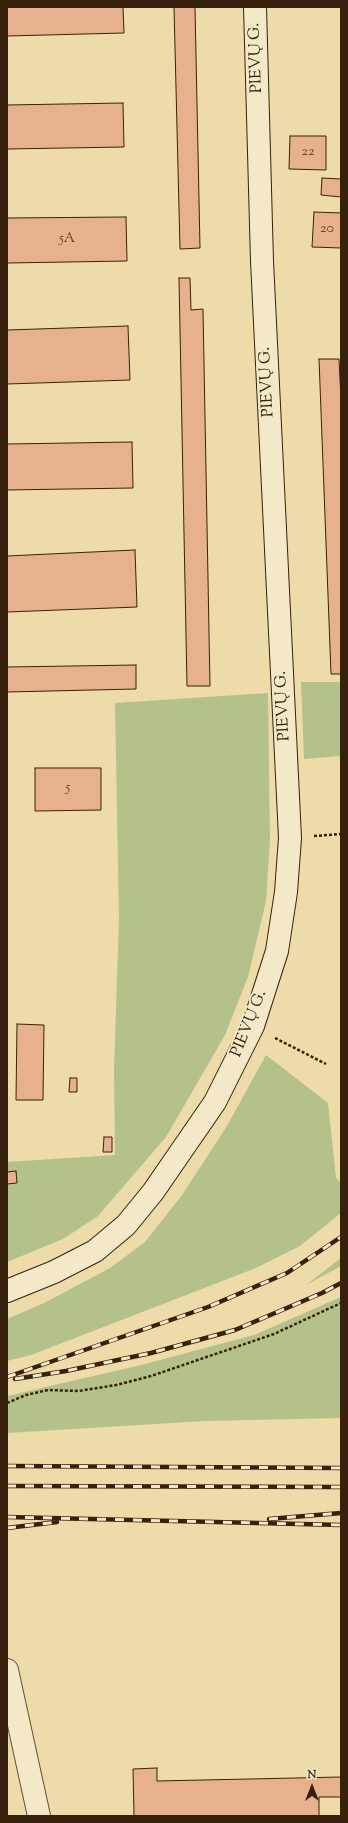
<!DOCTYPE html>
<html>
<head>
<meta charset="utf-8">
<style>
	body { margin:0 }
	#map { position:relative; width:348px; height:1823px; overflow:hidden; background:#eddba9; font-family:"Sorts Mill Goudy",serif }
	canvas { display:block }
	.frame { position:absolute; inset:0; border:8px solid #38210c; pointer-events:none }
	.north { position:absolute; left:292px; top:1767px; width:40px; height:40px; -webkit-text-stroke:3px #f3e8c7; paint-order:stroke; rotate:0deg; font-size:11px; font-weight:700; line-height:16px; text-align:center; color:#38210c }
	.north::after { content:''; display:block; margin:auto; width:14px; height:18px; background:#38210c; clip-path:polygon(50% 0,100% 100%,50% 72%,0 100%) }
</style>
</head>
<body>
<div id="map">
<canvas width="348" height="1823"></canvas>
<div class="frame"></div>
<div class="north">N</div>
</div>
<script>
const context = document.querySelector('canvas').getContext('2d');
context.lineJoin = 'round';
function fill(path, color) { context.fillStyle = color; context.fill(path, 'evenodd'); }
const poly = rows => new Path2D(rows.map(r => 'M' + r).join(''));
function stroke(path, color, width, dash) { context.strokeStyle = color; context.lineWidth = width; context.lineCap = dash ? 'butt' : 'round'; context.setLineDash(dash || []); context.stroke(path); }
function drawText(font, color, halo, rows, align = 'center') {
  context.font = font + ' "Sorts Mill Goudy",serif'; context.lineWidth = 4; context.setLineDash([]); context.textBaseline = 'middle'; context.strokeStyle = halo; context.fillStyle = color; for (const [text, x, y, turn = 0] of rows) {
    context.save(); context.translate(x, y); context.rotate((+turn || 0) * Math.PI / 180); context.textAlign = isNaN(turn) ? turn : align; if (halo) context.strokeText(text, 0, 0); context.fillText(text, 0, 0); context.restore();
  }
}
const green = poly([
	[301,682,341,682,341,756,304,759],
	[268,693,270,841,266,901,248,977,225,1035,166,1137,98,1216,63,1239,7,1262,7,1162,115,1155,114,1070,119,919,115,703],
	[266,1055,328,1103,336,1178,341,1183,341,1213,300,1246,256,1268,31,1355,7,1361,7,1319,44,1303,110,1268,145,1242,182,1195,227,1126],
	[341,1258,341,1266,306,1285],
	[341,1297,341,1418,205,1421,7,1433,7,1396,141,1365,254,1335]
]);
const building = poly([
	[7,7,123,7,124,33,7,36,7,7],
	[174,7,195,7,200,248,180,249,174,7],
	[123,103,124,147,7,149,7,105,123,103],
	[290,136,326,136,326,170,289,169,290,136],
	[322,178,341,179,341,197,321,195,322,178],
	[314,212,341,213,341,248,312,247,314,212],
	[126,217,127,261,7,263,7,218,126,217],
	[179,278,190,278,191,310,203,309,210,686,187,686,179,278],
	[128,326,130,380,7,384,7,330,128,326],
	[319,359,339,359,341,399,341,674,331,674,319,359],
	[132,442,133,488,7,490,7,444,132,442],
	[135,550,137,607,7,612,7,556,135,550],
	[136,665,136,689,7,692,7,667,136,665],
	[35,768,101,768,101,810,35,811,35,768],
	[17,1024,44,1025,43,1100,16,1100,17,1024],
	[70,1078,77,1078,77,1092,69,1092,70,1078],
	[104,1137,112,1137,112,1152,103,1152,104,1137],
	[16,1171,17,1183,7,1184,7,1172,16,1171],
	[157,1768,157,1781,341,1777,341,1797,319,1797,319,1816,134,1816,133,1769,157,1768]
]);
const path = poly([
	[314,836,341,834],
	[275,1038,326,1064],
	[7,1403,26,1395,48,1390,79,1391,116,1385,151,1376,274,1334,341,1303]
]);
const street = poly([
	[7,1670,39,1816]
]);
const secondary = poly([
	[7,1291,54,1272,95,1251,126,1225,153,1192,215,1102,253,1026,277,951,286,892,290,838,262,261,255,7]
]);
const rail = poly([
	[7,1377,208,1307,287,1273,341,1237],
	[15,1379,66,1371,151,1353,235,1330,322,1293,341,1283],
	[7,1466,341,1468],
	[7,1486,341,1487],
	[7,1517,341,1525],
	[269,1519,341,1513],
	[7,1528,57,1522]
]);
const numberNames = [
	["22",308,153],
	["20",327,230],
	["5A",67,240],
	["5",68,789]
];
const streetNames = [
	["PIEVŲ G.",257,58,-92],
	["PIEVŲ G.",268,382,-93],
	["PIEVŲ G.",284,706,-93],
	["PIEVŲ G.",250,1024,-68]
];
fill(green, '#b4c18b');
fill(building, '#e6b18c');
stroke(building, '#38210c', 1);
stroke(street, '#655033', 24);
stroke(secondary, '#38210c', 24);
stroke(path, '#38210c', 2.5, [3, 2]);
stroke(street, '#f3e8c7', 22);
stroke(secondary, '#f3e8c7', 22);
stroke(rail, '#38210c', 4.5);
stroke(rail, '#f3e8c7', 3, [9]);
drawText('14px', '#64452c', null, numberNames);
drawText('16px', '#38210c', '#f3e8c7', streetNames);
</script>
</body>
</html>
